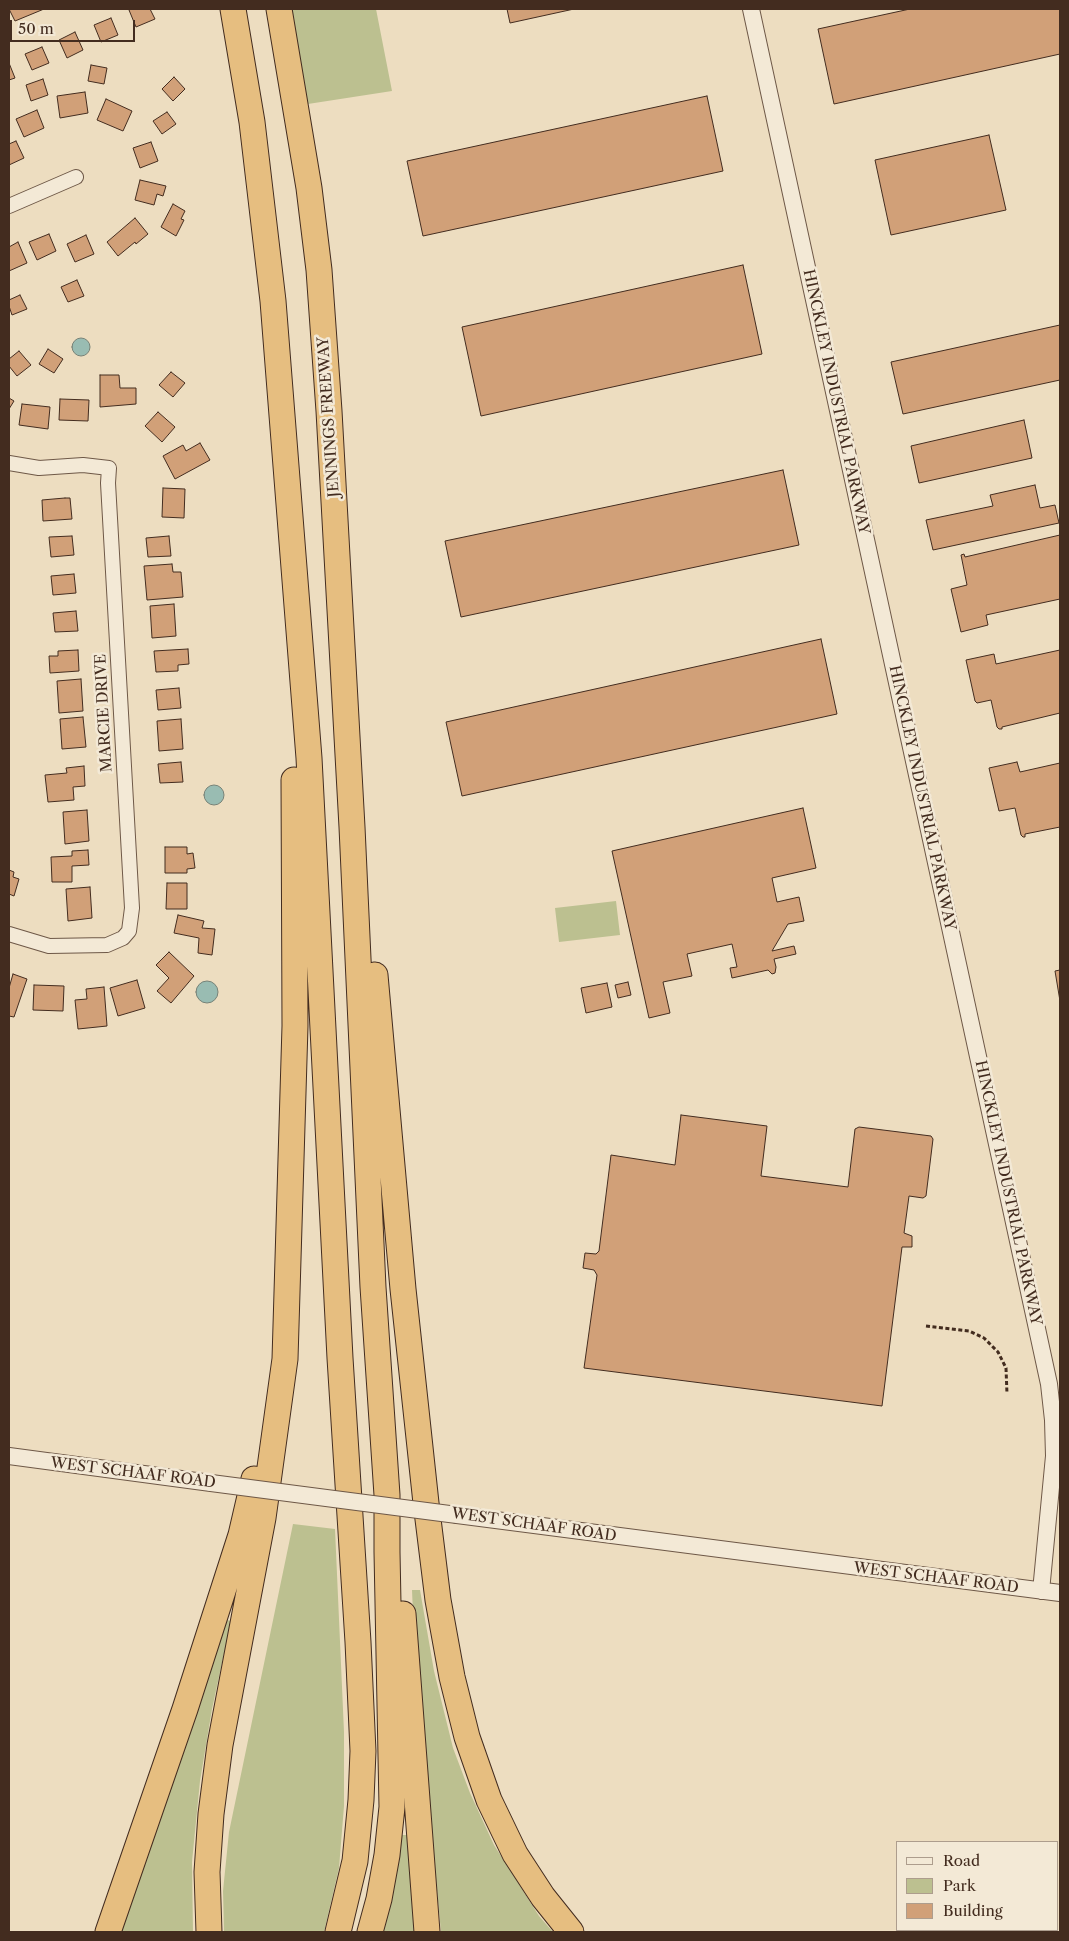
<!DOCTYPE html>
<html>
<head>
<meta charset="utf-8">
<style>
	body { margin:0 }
	#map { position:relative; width:1069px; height:1941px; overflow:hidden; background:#edddc0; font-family:"Libre Caslon Text",serif }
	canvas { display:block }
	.frame { position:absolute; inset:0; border:10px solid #432c1f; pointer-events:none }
	.legend { position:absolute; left:896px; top:1841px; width:162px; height:90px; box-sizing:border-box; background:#f3e9d6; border:1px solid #ad9d8d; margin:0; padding:6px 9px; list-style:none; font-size:15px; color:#432c1f }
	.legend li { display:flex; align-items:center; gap:10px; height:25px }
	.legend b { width:25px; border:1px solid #ad9d8d }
	.scale { position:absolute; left:10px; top:20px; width:125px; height:22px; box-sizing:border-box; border:2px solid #432c1f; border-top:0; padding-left:6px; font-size:15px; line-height:18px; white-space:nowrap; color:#432c1f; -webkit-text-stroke:4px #f3e9d6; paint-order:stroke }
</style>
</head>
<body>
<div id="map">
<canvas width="1069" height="1941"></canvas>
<div class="frame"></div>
<ul class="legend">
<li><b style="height:6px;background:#f3e9d6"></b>Road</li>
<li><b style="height:14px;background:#bcc090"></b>Park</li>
<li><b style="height:14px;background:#d1a078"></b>Building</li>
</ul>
<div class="scale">50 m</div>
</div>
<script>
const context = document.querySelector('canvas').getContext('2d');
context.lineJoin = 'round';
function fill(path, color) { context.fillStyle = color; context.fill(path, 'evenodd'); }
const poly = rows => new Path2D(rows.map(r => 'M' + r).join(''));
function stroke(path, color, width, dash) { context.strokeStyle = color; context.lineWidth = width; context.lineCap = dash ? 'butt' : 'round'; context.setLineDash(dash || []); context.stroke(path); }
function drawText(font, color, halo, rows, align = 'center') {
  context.font = font + ' "Libre Caslon Text",serif'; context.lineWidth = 5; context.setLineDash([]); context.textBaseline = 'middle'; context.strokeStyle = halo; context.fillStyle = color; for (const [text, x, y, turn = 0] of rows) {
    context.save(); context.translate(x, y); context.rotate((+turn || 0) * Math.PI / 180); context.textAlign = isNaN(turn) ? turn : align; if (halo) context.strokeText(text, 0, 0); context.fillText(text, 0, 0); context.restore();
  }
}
const green = poly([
	[279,9,376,9,392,91,295,106],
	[616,901,620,935,559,942,555,908],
	[293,1524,335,1529,344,1732,344,1806,339,1868,324,1932,224,1932,223,1891,229,1832],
	[412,1590,420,1590,434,1671,453,1748,470,1793,494,1845,539,1916,553,1932,441,1932,415,1661],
	[223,1619,231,1621,212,1709,200,1781,192,1862,193,1932,114,1932],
	[398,1835,411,1835,417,1932,383,1932]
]);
const water = poly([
	'72 347a9 9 0 1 1 18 0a9 9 0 1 1-18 0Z',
	'204 795a10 10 0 1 1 20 0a10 10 0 1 1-20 0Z',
	'196 992a11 11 0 1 1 22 0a11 11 0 1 1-22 0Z'
]);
const building = poly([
	[9,9,44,9,15,21,9,9],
	[131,9,150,9,155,19,136,27,129,10,131,9],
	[507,9,574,9,510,23,507,9],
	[910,9,1060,9,1060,54,834,104,818,29,910,9],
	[111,18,118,35,101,42,94,25,111,18],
	[75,32,83,50,67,58,59,40,75,32],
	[42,47,49,63,32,70,25,54,42,47],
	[9,63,15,78,9,80,9,63],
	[91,65,107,68,104,84,88,81,91,65],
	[174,77,185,89,173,101,162,89,174,77],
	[43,79,48,95,31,101,26,85,43,79],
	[85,92,88,113,60,118,57,96,85,92],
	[707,96,723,171,423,236,407,161,707,96],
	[106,99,132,111,123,131,97,120,106,99],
	[37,110,44,128,24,137,16,119,37,110],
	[167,112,176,124,162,134,153,121,167,112],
	[989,135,1006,210,891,235,875,160,989,135],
	[16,141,24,158,9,165,9,144,16,141],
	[151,142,158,161,140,168,133,148,151,142],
	[140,180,166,186,163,196,157,194,154,205,135,200,140,180],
	[173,204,185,211,181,219,184,220,176,236,161,227,173,204],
	[135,218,148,234,136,244,135,242,118,256,107,242,135,218],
	[49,234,56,251,37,260,29,242,49,234],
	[86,235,94,254,75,262,67,244,86,235],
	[18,242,27,263,9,271,9,247,18,242],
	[743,265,762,354,481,416,462,327,743,265],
	[77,280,84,296,68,302,61,287,77,280],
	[20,295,27,309,12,315,9,306,9,300,20,295],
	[1060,325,1060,380,903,414,891,362,1060,325],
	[48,349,63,359,54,373,39,364,48,349],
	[19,351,31,365,17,376,9,366,9,359,19,351],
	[171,372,185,383,173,397,159,385,171,372],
	[100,375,119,375,120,388,136,388,136,404,100,407,100,375],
	[9,398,14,401,9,409,9,398],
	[60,399,89,400,88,421,59,420,60,399],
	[22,404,50,407,48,429,19,425,22,404],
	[158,412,175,427,162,442,145,426,158,412],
	[1024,420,1032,458,919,483,911,446,1024,420],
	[200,443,210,460,175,479,163,456,183,445,186,451,200,443],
	[783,470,799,545,461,617,445,541,783,470],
	[1035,485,1040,508,1055,505,1059,523,933,550,926,520,993,506,990,495,1035,485],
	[163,488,185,489,184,518,162,517,163,488],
	[65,498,70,498,72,519,43,521,42,500,65,498],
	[1060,535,1060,599,986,615,988,625,961,632,951,589,967,585,961,555,964,554,965,557,1060,535],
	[72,536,74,555,51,557,49,537,72,536],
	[169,536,171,556,148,557,146,538,169,536],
	[172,564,173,572,181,572,183,597,147,600,144,566,172,564],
	[74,574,76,593,53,595,51,576,74,574],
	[174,604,176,636,152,638,150,606,174,604],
	[76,611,78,631,55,632,53,613,76,611],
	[821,639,837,714,462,796,446,722,821,639],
	[188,649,189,664,178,665,178,671,156,672,154,651,188,649],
	[78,650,79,671,50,673,49,656,58,656,58,651,78,650],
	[1060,650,1060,713,1002,727,1002,729,999,729,997,727,991,700,977,703,975,701,966,660,994,654,996,664,1060,650],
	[81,679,83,711,59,713,57,681,81,679],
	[179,688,181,708,158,710,156,690,179,688],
	[83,717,86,747,62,749,60,719,83,717],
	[181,719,183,749,159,751,157,721,181,719],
	[181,762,183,782,160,783,158,764,181,762],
	[1017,762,1020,772,1060,763,1060,827,1025,834,1025,837,1023,837,1021,835,1015,808,999,811,989,768,1017,762],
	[84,766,85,786,73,787,74,800,48,802,45,775,67,773,66,768,84,766],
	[803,808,816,868,772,878,777,902,799,897,804,921,788,924,772,951,794,946,796,954,774,959,776,967,775,973,772,974,768,970,732,978,730,968,737,967,732,944,687,954,692,976,663,982,670,1013,649,1018,612,851,803,808],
	[87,810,89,841,65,844,63,812,87,810],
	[165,847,187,847,187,854,193,853,195,868,187,869,187,873,165,873,165,847],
	[88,850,89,865,72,866,72,882,52,882,51,857,72,856,72,851,88,850],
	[9,870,14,872,13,877,19,879,14,896,9,894,9,870],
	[167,883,187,883,187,909,166,909,167,883],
	[90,887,92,918,68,921,66,889,90,887],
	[178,915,204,921,202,928,215,929,212,955,198,953,199,938,174,933,178,915],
	[169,952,194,976,171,1003,157,991,169,978,156,965,169,952],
	[1060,970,1060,1001,1055,971,1060,970],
	[13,974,27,979,14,1017,9,1016,9,988,13,974],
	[137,980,145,1008,118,1016,110,988,137,980],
	[628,982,631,995,618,998,615,985,628,982],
	[607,983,612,1007,586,1013,581,988,607,983],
	[34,985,64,986,63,1011,33,1010,34,985],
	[104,987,107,1026,78,1029,75,1000,87,999,86,989,104,987],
	[681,1115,767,1126,761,1176,848,1187,855,1129,859,1127,931,1136,933,1139,926,1196,923,1198,909,1196,904,1233,912,1236,912,1247,902,1247,882,1406,584,1368,597,1275,594,1270,583,1268,585,1253,596,1254,599,1251,611,1155,675,1165,681,1115]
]);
const path = poly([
	[926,1326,969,1331,984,1338,998,1352,1006,1368,1007,1394]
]);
const minor = poly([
	[9,206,76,177],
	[9,463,39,468,83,465,109,468,108,483,132,908,129,931,123,938,107,945,49,946,9,934]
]);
const tertiary = poly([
	[751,9,1049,1384,1053,1420,1054,1456,1041,1591],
	[9,1456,211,1483],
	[457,1515,1060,1593]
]);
const motorway = poly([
	[233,9,252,122,273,301,309,758,340,1358,358,1642,363,1751,361,1800,355,1861,338,1932],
	[279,9,309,188,319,270,329,411,352,827,373,1287,387,1495,387,1552,392,1807,387,1855,379,1899,370,1932],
	[375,975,403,1289,426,1503,438,1600,452,1677,467,1737,489,1800,515,1854,543,1897,571,1932],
	[403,1614,427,1932],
	[108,1932,185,1709,241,1535,254,1479],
	[209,1932,207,1872,211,1814,220,1745,263,1518,285,1359,295,1026,294,780]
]);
const tertiaryBridge = poly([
	[211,1483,457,1515]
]);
const streetNames = [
	["HINCKLEY INDUSTRIAL PARKWAY",836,402,78],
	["JENNINGS FREEWAY",329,417,-94],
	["MARCIE DRIVE",104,713,-93],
	["HINCKLEY INDUSTRIAL PARKWAY",922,798,78],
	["HINCKLEY INDUSTRIAL PARKWAY",1008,1193,78],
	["WEST SCHAAF ROAD",133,1473,7],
	["WEST SCHAAF ROAD",534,1525,8],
	["WEST SCHAAF ROAD",936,1578,7]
];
fill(green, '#bcc090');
fill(water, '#99bcb2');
stroke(water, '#778277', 1);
fill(building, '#d1a078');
stroke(building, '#432c1f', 1);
stroke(minor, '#6e5847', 16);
stroke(tertiary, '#6e5847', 18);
stroke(motorway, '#432c1f', 27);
stroke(path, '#432c1f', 3, [4, 2.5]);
stroke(minor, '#f3e9d6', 14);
stroke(tertiary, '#f3e9d6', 16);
stroke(motorway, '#e6be80', 25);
stroke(tertiaryBridge, '#6e5847', 18, []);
stroke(tertiaryBridge, '#f3e9d6', 16);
drawText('15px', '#432c1f', '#f3e9d6', streetNames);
</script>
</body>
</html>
